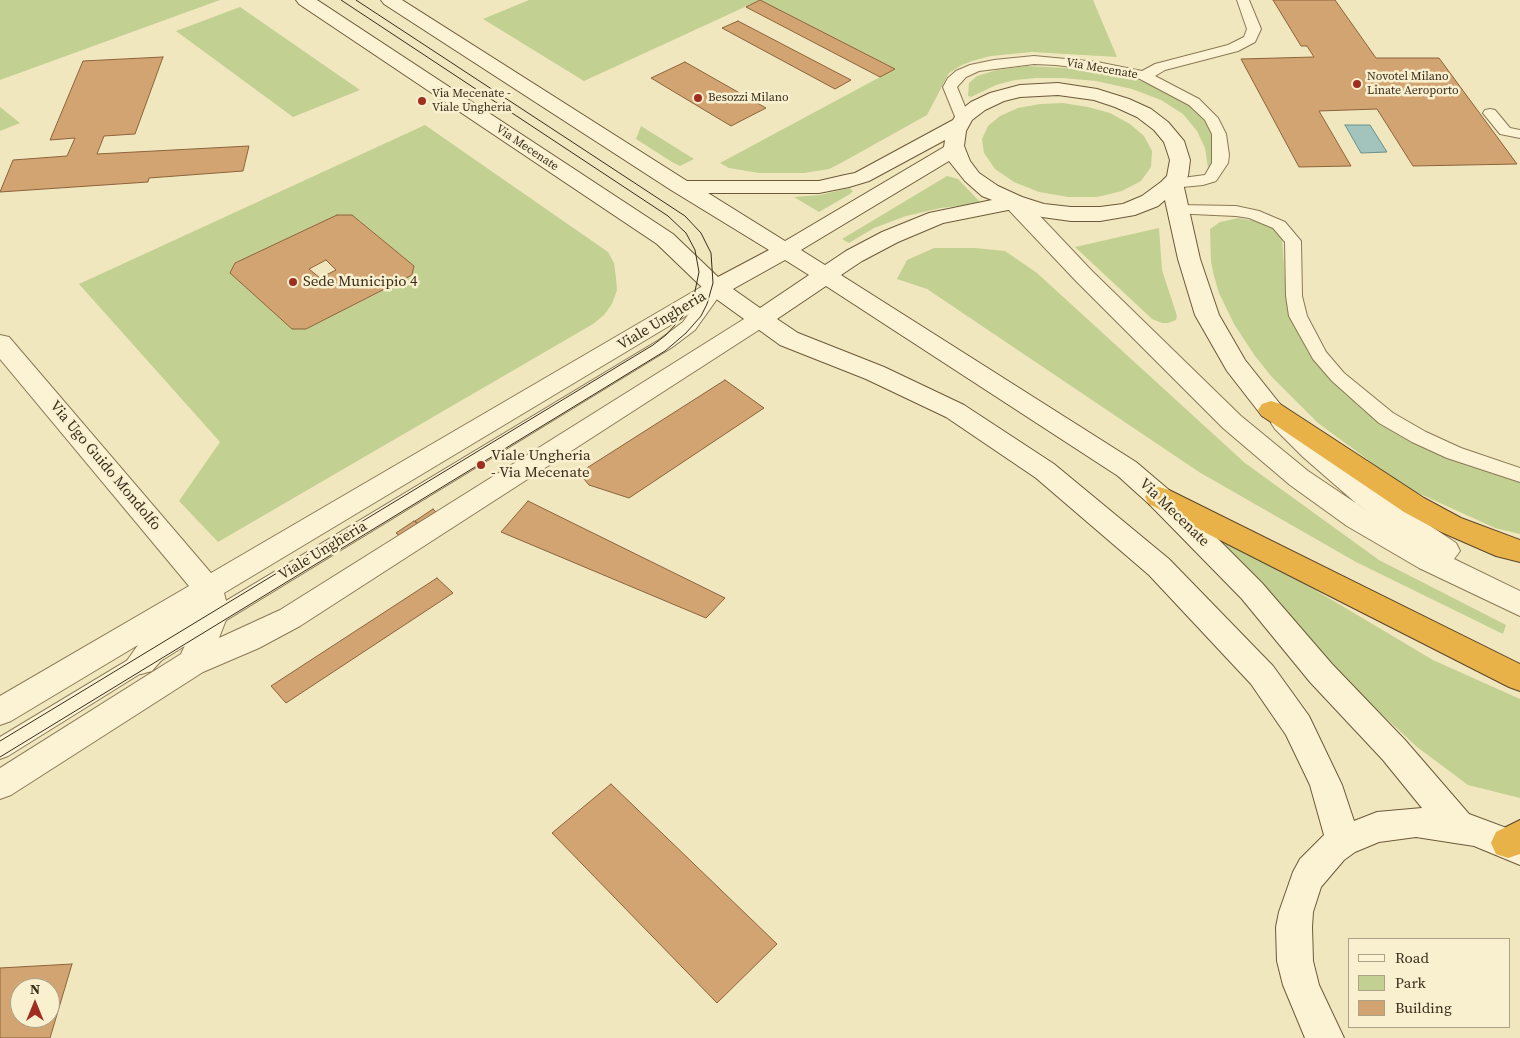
<!DOCTYPE html>
<html>
<head>
<meta charset="utf-8">
<style>
	body { margin:0 }
	#map { position:relative; width:1520px; height:1038px; overflow:hidden; background:#f1e7bf; font-family:"Source Serif 4",serif }
	canvas { display:block }
	.legend { position:absolute; left:1348px; top:938px; width:162px; height:90px; box-sizing:border-box; background:#f8f0cf; border:1px solid #aca287; margin:0; padding:6px 9px; list-style:none; font-size:15px; color:#3a2d1c }
	.legend li { display:flex; align-items:center; gap:10px; height:25px }
	.legend b { width:25px; border:1px solid #aca287 }
	.north { position:absolute; left:10px; top:978px; width:50px; height:50px; box-sizing:border-box; background:#f8f0cf; border:1px solid #aca287; border-radius:50%; rotate:0deg; font-size:14px; font-weight:700; line-height:20px; text-align:center; color:#3a2d1c }
	.north::after { content:''; display:block; margin:auto; width:18px; height:22px; background:#9f2e21; clip-path:polygon(50% 0,100% 100%,50% 72%,0 100%) }
</style>
</head>
<body>
<div id="map">
<canvas width="1520" height="1038"></canvas>
<ul class="legend">
<li><b style="height:6px;background:#fbf3d3"></b>Road</li>
<li><b style="height:14px;background:#c2d092"></b>Park</li>
<li><b style="height:14px;background:#d2a472"></b>Building</li>
</ul>
<div class="north">N</div>
</div>
<script>
const context = document.querySelector('canvas').getContext('2d');
context.lineJoin = 'round';
function fill(path, color) { context.fillStyle = color; context.fill(path, 'evenodd'); }
const poly = rows => new Path2D(rows.map(r => 'M' + r).join(''));
function stroke(path, color, width, dash) { context.strokeStyle = color; context.lineWidth = width; context.lineCap = dash ? 'butt' : 'round'; context.setLineDash(dash || []); context.stroke(path); }
function drawText(font, color, halo, rows, align = 'center') {
  context.font = font + ' "Source Serif 4",serif'; context.lineWidth = 5; context.setLineDash([]); context.textBaseline = 'middle'; context.strokeStyle = halo; context.fillStyle = color; for (const [text, x, y, turn = 0] of rows) {
    context.save(); context.translate(x, y); context.rotate((+turn || 0) * Math.PI / 180); context.textAlign = isNaN(turn) ? turn : align; if (halo) context.strokeText(text, 0, 0); context.fillText(text, 0, 0); context.restore();
  }
}
const green = poly([
	[0,0,220,0,0,80],
	[529,0,1093,0,1117,57,1032,52,991,56,972,61,962,65,949,73,927,115,841,163,829,169,804,173,759,173,729,168,720,163,895,69,760,0,584,81,483,19],
	[240,7,360,90,293,117,176,31],
	[1026,66,1088,69,1133,78,1164,89,1187,102,1204,116,1213,133,1213,169,1208,168,1205,148,1197,131,1183,114,1161,100,1132,89,1096,81,1062,78,1036,78,1015,80,996,85,971,97,968,96,969,83,977,76,997,70],
	[1063,103,1088,107,1110,113,1130,124,1144,136,1152,151,1151,167,1141,181,1122,191,1097,197,1068,197,1039,192,1014,182,995,169,984,153,982,139,988,126,1000,116,1018,108,1040,104],
	[0,107,20,123,0,131],
	[425,125,608,252,614,263,616,278,617,290,612,304,604,315,593,324,218,542,179,501,220,442,79,284],
	[337,215,352,215,414,266,412,275,306,329,292,328,230,273,235,263],
	[641,126,694,159,680,166,672,162,636,139],
	[947,176,958,179,980,202,975,204,941,208,906,216,874,228,849,243,842,239],
	[849,188,853,191,850,194,819,212,794,197,820,195],
	[1238,218,1261,222,1271,226,1282,238,1286,293,1295,326,1317,362,1341,389,1362,409,1445,457,1520,480,1520,534,1495,528,1405,487,1318,423,1271,376,1255,356,1234,324,1219,293,1214,276,1211,262,1210,229,1220,222],
	[1159,228,1162,270,1177,316,1176,320,1168,323,1162,323,1152,319,1075,247],
	[934,248,975,248,1005,251,1037,273,1245,463,1379,560,1506,625,1503,634,1356,562,1199,472,927,289,897,279,907,260],
	[1231,540,1433,660,1520,699,1520,798,1468,785,1417,747,1359,693,1295,622,1223,546]
]);
const water = poly([
	[1345,125,1370,125,1387,152,1361,153,1345,125]
]);
const building = poly([
	[760,0,895,69,880,77,746,7,760,0],
	[1273,0,1335,0,1376,58,1439,58,1517,164,1413,166,1377,109,1319,111,1351,166,1299,167,1241,59,1314,57,1307,46,1301,46,1273,0],
	[738,21,851,80,835,89,722,28,738,21],
	[163,57,135,134,104,136,97,154,249,146,243,171,149,178,148,182,0,192,13,160,67,156,75,138,50,140,83,61,163,57],
	[685,62,766,108,731,126,651,78,685,62],
	[337,215,352,215,414,266,412,275,306,329,292,329,230,273,235,263,337,215],
	[326,260,336,270,320,278,309,269,326,260],
	[725,380,764,408,629,498,589,485,579,473,725,380],
	[528,501,725,598,706,618,501,532,528,501],
	[433,509,437,513,420,525,415,521,433,509],
	[414,521,419,525,401,537,396,533,414,521],
	[437,578,453,593,286,703,271,686,437,578],
	[611,784,777,944,717,1003,552,833,611,784],
	[72,964,50,1038,0,1038,0,968,72,964],
	[20,988,50,988,50,1018,20,1018,20,988]
]);
const service = poly([
	[1237,0,1249,0,1261,29,1255,42,1238,51,1165,70,1155,76,1199,99,1218,118,1226,134,1229,155,1228,163,1216,181,1203,185,1172,188,1167,186,1164,183,1167,180,1205,175,1212,163,1212,134,1205,120,1189,105,1140,79,1097,70,1056,65,1034,64,979,71,966,77,957,87,970,119,968,122,963,123,958,122,956,119,943,87,948,78,956,71,970,65,994,60,1034,56,1097,62,1142,71,1155,64,1228,45,1244,37,1247,29,1237,0],
	[1490,109,1495,110,1510,128,1520,130,1520,138,1500,134,1483,113,1485,110,1490,109],
	[1177,205,1236,206,1259,211,1285,222,1301,241,1302,296,1307,316,1326,352,1344,373,1393,413,1426,432,1461,448,1520,468,1520,482,1447,458,1412,442,1379,423,1332,381,1313,359,1289,316,1286,296,1285,242,1273,228,1249,218,1236,216,1171,213,1169,210,1171,207,1177,205],
	[716,283,722,284,724,288,722,292,695,330,671,348,220,624,8,756,0,759,0,737,659,340,683,322,710,284,716,283]
]);
const minor = poly([
	[716,281,724,283,728,288,724,293,224,593,229,612,219,638,280,610,752,314,760,311,768,314,772,319,768,324,300,626,259,648,203,672,11,795,0,799,0,768,181,654,197,619,152,671,141,674,130,671,126,662,138,645,11,721,0,725,0,696,189,586,0,359,0,335,9,337,211,573,708,283,716,281]
]);
const tertiary = poly([
	[1014,196,1022,197,1092,271,1241,416,1308,471,1375,516,1357,504,1303,457,1275,429,1271,423,1275,417,1284,414,1293,417,1321,443,1377,490,1456,543,1460,551,1454,559,1520,591,1520,616,1419,568,1347,526,1290,485,1223,428,1076,281,1006,207,1003,202,1006,197,1014,196]
]);
const secondary = poly([
	[296,0,317,0,673,234,718,277,769,250,671,190,384,4,381,0,402,0,687,181,819,181,845,175,855,173,953,120,957,113,971,102,990,93,1020,85,1058,83,1097,89,1129,99,1151,109,1168,122,1184,141,1190,160,1188,176,1183,183,1200,259,1219,315,1245,360,1280,404,1284,410,1280,416,1271,419,1262,416,1227,371,1195,315,1178,259,1165,200,1158,206,1135,215,1100,221,1071,221,1042,217,1013,209,943,223,898,242,862,261,841,275,1136,462,1169,490,1262,583,1332,664,1405,740,1469,814,1520,833,1520,865,1474,846,1416,837,1379,842,1355,852,1344,860,1321,887,1313,912,1312,927,1313,961,1319,985,1344,1038,1305,1038,1283,985,1277,961,1276,927,1279,912,1293,872,1300,859,1324,835,1310,785,1286,735,1251,684,1149,575,1036,478,946,417,866,379,780,345,708,293,657,244,299,4,296,0],
	[1058,95,1094,100,1115,107,1137,117,1154,130,1164,142,1170,160,1167,176,1161,182,1142,196,1123,204,1100,207,1071,207,1044,204,1022,197,998,186,979,173,970,161,964,146,966,131,972,120,985,110,1004,101,1020,97,1058,95],
	[945,140,944,147,785,241,708,193,819,193,849,187,869,181,945,140],
	[949,161,965,181,982,196,992,200,929,213,882,232,846,251,825,265,801,250,949,161],
	[785,260,809,275,760,308,733,289,785,260],
	[826,286,1118,476,1149,504,1242,599,1310,682,1383,760,1422,808,1377,812,1354,821,1342,785,1309,716,1273,666,1169,559,1054,464,964,405,884,367,798,333,777,319,826,286]
]);
const motorway = poly([
	[1271,401,1280,404,1424,498,1461,518,1520,540,1520,562,1496,556,1441,532,1404,512,1262,416,1258,410,1262,404,1271,401],
	[1159,487,1169,490,1520,664,1520,691,1509,687,1149,504,1145,497,1149,490,1159,487],
	[1520,820,1520,854,1508,858,1496,854,1491,843,1496,832,1520,820]
]);
const tram = poly([
	[0,741,653,345,666,335,683,316,694,296,699,272,695,250,686,233,668,216,341,0],
	[0,757,665,351,686,333,701,316,707,304,713,283,711,253,701,233,685,216,356,0]
]);
const markers = [
	[1357,84,5,"#9f2e21"],
	[698,98,5,"#9f2e21"],
	[422,101,5,"#9f2e21"],
	[293,282,5,"#9f2e21"],
	[481,465,5,"#9f2e21"]
];
const farStreetnames = [
	["Via Mecenate",1102,69,10],
	["Via Mecenate",527,148,34]
];
const farPoinames = [
	["Novotel Milano",1367,77],
	["Linate Aeroporto",1367,91],
	["Via Mecenate -",432,94],
	["Viale Ungheria",432,108],
	["Besozzi Milano",708,98]
];
const poiNames = [
	["Sede Municipio 4",303,282],
	["Viale Ungheria",491,456],
	["- Via Mecenate",491,473]
];
const streetNames = [
	["Viale Ungheria",662,321,-31],
	["Via Ugo Guido Mondolfo",105,466,50],
	["Via Mecenate",1174,513,44],
	["Viale Ungheria",323,551,-31]
];
fill(green, '#c2d092');
fill(water, '#a3c3bd');
stroke(water, '#69918b', 1);
fill(building, '#d2a472');
stroke(building, '#8c633a', 1);
stroke(service, '#8b7856', 2);
stroke(minor, '#8b7856', 2);
stroke(tertiary, '#8b7856', 2);
stroke(secondary, '#6d5939', 2);
stroke(motorway, '#59452b', 2);
fill(service, '#fbf3d3');
fill(minor, '#fbf3d3');
fill(tertiary, '#fbf3d3');
fill(secondary, '#fbf3d3');
fill(motorway, '#e8b249');
stroke(tram, '#3a2d1c', 1);
for (const [x, y, r, color] of markers) { const dot = new Path2D(); dot.arc(x, y, r, 0, 2 * Math.PI); context.fillStyle = color; context.fill(dot); stroke(dot, '#f8f0cf', 2); }
drawText('12px', '#3a2d1c', '#f8f0cf', farStreetnames);
drawText('12px', '#3a2d1c', '#f8f0cf', farPoinames, 'left');
drawText('15px', '#3a2d1c', '#f8f0cf', poiNames, 'left');
drawText('15px', '#3a2d1c', '#f8f0cf', streetNames);
</script>
</body>
</html>
